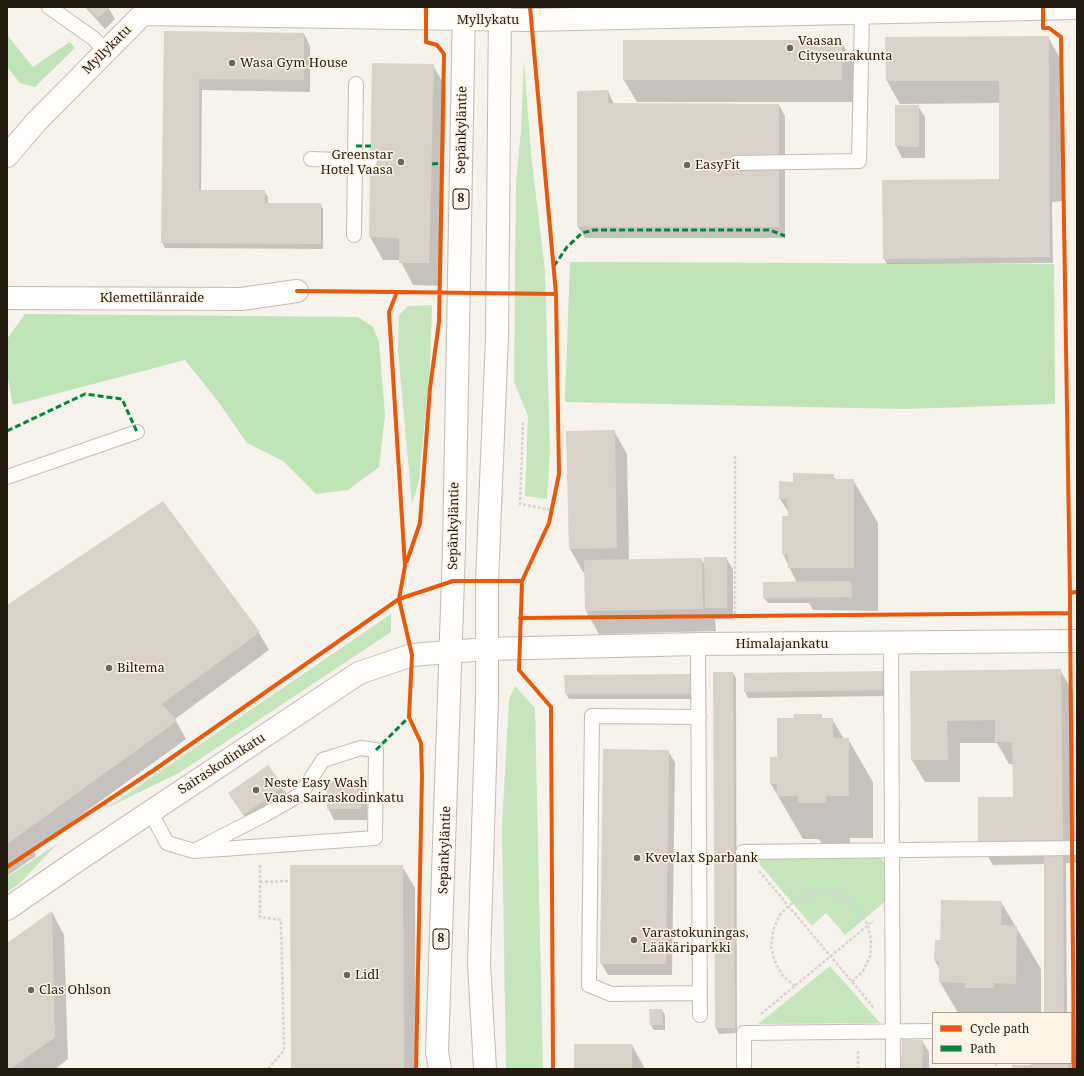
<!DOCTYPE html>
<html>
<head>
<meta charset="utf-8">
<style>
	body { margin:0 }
	#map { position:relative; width:1084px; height:1076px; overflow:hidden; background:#f8f2ec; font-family:"Noto Serif",serif }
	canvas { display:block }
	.frame { position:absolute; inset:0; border:8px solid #241b10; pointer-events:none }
	.legend { position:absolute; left:932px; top:1012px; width:140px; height:52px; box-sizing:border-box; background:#fdf3e7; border:1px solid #a69d91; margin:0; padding:5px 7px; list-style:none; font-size:12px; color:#241b10 }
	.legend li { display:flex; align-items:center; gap:8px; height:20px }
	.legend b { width:20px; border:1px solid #a69d91 }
</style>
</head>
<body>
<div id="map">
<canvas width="1084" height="1076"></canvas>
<div class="frame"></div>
<ul class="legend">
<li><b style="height:5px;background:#e8590c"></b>Cycle path</li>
<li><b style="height:5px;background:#00873e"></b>Path</li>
</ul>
</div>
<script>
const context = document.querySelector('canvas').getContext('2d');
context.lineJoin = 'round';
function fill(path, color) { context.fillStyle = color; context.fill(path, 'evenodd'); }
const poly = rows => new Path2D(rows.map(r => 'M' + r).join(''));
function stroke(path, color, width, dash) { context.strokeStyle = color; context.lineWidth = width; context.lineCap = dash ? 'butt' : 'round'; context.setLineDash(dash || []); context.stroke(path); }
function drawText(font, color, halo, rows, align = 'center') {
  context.font = font + ' "Noto Serif",serif'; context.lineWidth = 3; context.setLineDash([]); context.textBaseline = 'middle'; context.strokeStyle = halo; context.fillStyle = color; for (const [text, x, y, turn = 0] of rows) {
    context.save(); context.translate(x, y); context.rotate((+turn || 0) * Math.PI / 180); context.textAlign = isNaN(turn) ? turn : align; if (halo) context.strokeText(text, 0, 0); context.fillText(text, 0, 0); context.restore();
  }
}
const green = poly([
	[524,60,531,154,545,271,550,452,547,499,525,496,528,416,514,382,516,182,521,130],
	[432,305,430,366,419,481,412,504,398,351,399,315,408,306],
	[391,614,391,632,179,773,105,809],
	[515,686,535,708,543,1069,506,1069,502,827,509,699],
	[57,844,20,883,7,892,7,877],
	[880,858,886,864,887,900,845,935,826,913,812,926,755,859],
	[830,966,880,1023,758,1024]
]);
const forest = poly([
	[7,35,33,67,70,42,75,48,35,87,20,83,7,67],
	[570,262,1054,264,1055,404,905,409,565,402],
	[25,314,358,317,373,327,379,342,385,415,379,467,348,490,316,494,283,461,247,443,217,400,185,360,13,405,7,374,7,339]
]);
const shadow = poly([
	[85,7,108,7,115,19,105,29],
	[165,32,304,34,310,46,310,92,202,90,201,191,264,191,268,197,268,204,320,204,323,209,323,249,165,248,162,242],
	[1048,37,1061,60,1062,201,1052,202,1053,263,887,264,884,259,1002,180,1000,103,900,104,887,81,886,38],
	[841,41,854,64,854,102,637,102,624,80],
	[373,64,433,65,446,88,442,286,413,285,400,260,383,260,370,237],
	[608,91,614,104,779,105,785,116,785,238,585,238,578,227],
	[896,106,918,106,925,117,925,158,902,158,896,146],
	[614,431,627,454,629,560,701,559,705,565,726,558,733,569,733,619,715,619,716,631,599,634,586,611,585,572,583,572,570,549,567,432],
	[833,475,836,480,853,480,878,523,878,611,813,610,809,603,768,603,764,598,797,583,783,554,789,513,780,499,794,483],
	[163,502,259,633,269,650,175,719,186,739,33,850,36,856,7,876,7,606],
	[1060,670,1073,692,1076,863,1066,863,1067,1013,1045,1013,1045,864,993,865,979,842,1014,798,1014,764,1009,764,997,743,960,743,960,782,925,782,912,760,911,672],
	[882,672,886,678,886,696,748,698,745,692,745,674],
	[714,673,733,673,736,678,737,1033,719,1034,716,1028],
	[693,675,696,699,569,699,566,694],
	[821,715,823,719,832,719,844,739,848,739,873,782,873,838,850,838,850,845,823,845,819,839,803,839,771,784,778,758,795,719],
	[668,751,675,762,672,975,608,975,601,963],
	[268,766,290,799,251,826,229,793],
	[360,782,367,793,367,820,334,820,328,808],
	[402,866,415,888,416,1069,292,1069],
	[1001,902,1041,969,1041,1013,958,1013,940,982,940,970,935,961,936,941,941,941],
	[52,912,64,935,68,1059,55,1069,7,1069,7,944],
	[650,1010,662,1010,665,1015,665,1030,654,1030,651,1025],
	[922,1041,929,1052,929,1069,902,1069],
	[1071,1042,1077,1052,1077,1069,1013,1069,1032,1066,1032,1063,1071,1063],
	[632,1045,645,1069,575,1069]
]);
const building = poly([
	[87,7,110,7,98,18],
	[164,31,304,33,304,80,199,79,199,190,265,190,265,203,321,203,321,244,161,243],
	[1049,36,1050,257,883,259,882,180,999,179,999,81,886,81,885,37],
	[623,40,842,40,842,80,623,80],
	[372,63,434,64,429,263,399,263,399,238,369,237],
	[608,90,608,103,779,104,779,227,577,227,577,91],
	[895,105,919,105,919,147,895,146],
	[615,430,617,548,569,549,566,431],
	[793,473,834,474,834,479,854,479,854,568,788,568,788,554,782,554,782,516,788,516,787,499,779,499,779,481,793,482],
	[163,501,260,632,162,704,177,721,7,844,7,605],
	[704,557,727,557,727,608,705,608],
	[702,558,703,609,585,611,584,560],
	[851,581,852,597,763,598,763,582],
	[1061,669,1063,841,978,842,978,797,1013,797,1012,742,995,742,995,720,947,721,948,760,911,760,910,671],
	[883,671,883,690,744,692,744,673],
	[713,672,733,672,735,1028,715,1028],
	[693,674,693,694,565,694,564,675],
	[793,714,822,714,822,718,833,718,833,738,849,738,849,796,826,796,826,803,798,803,798,796,777,796,777,784,770,784,770,757,777,757,777,718,794,718],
	[603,749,669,750,666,964,600,964],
	[268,765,284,787,243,815,228,793],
	[327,781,361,781,361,809,327,809],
	[1044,854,1063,854,1064,1013,1044,1013],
	[290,865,403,865,404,1069,291,1069],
	[941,900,1002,901,1001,925,1017,926,1016,984,994,983,994,988,965,988,965,983,939,982,939,961,934,961,935,940,940,940],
	[52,911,55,1037,11,1069,7,1069,7,943],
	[649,1009,662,1009,663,1025,650,1025],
	[902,1039,923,1040,922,1069,901,1069],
	[574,1044,632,1044,632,1069,574,1069],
	[1031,1063,1068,1063,1068,1069,1012,1069,1012,1065,1031,1065]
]);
const path = poly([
	[523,422,520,504,552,510],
	[735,456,735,616],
	[260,865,260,917,281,920,284,1050,268,1069],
	[759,871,874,1008],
	[260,882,290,881],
	[795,986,783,976,775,962,771,947,773,931,779,916,788,906,799,899,813,894,829,894,844,897,858,909,868,925,871,941,870,957,863,971,852,982],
	[761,1014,873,921],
	[996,1063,996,1069],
	[858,1069,858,1050]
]);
const service = poly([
	[49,7,93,38,106,51],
	[311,159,370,161],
	[735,163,859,161,862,13],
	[354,235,356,84],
	[7,477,137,432],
	[891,643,893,1069],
	[698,644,700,1015],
	[699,717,592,716,589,985,611,994,700,993],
	[150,811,167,843,194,851,375,838,376,750,361,748,323,760,301,794,266,814,194,851],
	[743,852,1077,848],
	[1071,1030,1077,1030],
	[744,1069,744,1033,933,1031]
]);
const minor = poly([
	[7,156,36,122,143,14,530,20,1077,8],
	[7,298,241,299,297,291],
	[486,649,698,644,1077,641]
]);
const secondary = poly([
	[7,909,84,856,359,673,412,655,486,649]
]);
const primary = poly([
	[440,1069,437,1052,454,548,464,7],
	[485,1069,479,963,487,698,487,581,497,337,500,7]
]);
const quiet = poly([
	[356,146,371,146],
	[432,164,442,163],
	[554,266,567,247,582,233,594,230,770,230,785,236],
	[7,431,85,394,122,399,137,432],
	[376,750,409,717]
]);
const cycleway = poly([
	[530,7,556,294,559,474,549,523,522,581,519,670,551,707,553,1069],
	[1043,7,1043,28,1049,28,1061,37,1070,593],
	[297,291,397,292],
	[407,561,420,523,430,388,439,322,444,54,437,45,426,42,426,7],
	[1070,613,1074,1069],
	[520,618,1070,613,1070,593,1076,592],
	[7,867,154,770,399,599,453,581,522,581],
	[416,1069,422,776,421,743,409,717,412,655,399,599,405,566,389,312,397,292,556,294]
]);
const markers = [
	[790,48,4,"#6e665d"],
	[232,63,4,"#6e665d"],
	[401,162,4,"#6e665d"],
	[687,165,4,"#6e665d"],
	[109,668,4,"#6e665d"],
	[256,790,4,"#6e665d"],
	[637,858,4,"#6e665d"],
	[634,940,4,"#6e665d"],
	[347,975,4,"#6e665d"],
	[31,990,4,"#6e665d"]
];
const shields = [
	[461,199,16],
	[441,939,16]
];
const shieldNames = [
	["8",461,199],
	["8",441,939]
];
const streetNames = [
	["Myllykatu",488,20],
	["Myllykatu",107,50,-45],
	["Sepänkyläntie",462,130,-89],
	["Klemettilänraide",152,298],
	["Sepänkyläntie",454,526,-89],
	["Himalajankatu",782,644],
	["Sairaskodinkatu",222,764,-33],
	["Sepänkyläntie",445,850,-88]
];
const poiNames = [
	["Vaasan",798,41],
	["Cityseurakunta",798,56],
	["Wasa Gym House",240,63],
	["Greenstar",393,155,"right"],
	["Hotel Vaasa",393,170,"right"],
	["EasyFit",695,165],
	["Biltema",117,668],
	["Neste Easy Wash",264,783],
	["Vaasa Sairaskodinkatu",264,798],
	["Kvevlax Sparbank",645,858],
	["Varastokuningas,",642,933],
	["Lääkäriparkki",642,948],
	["Lidl",355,975],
	["Clas Ohlson",39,990]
];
fill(green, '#c5e6bd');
fill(forest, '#c0e3b8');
fill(shadow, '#0003');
fill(building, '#d9d2c9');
stroke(service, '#c2bcb3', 16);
stroke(minor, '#c2bcb3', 24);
stroke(secondary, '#c2bcb3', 24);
stroke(primary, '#c2bcb3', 24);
stroke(path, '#d6d4d2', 2.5, [3, 2]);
stroke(service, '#fefdfc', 14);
stroke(minor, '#fefdfc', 22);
stroke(secondary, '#fefdfc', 22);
stroke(primary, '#fefdfc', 22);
stroke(quiet, '#00873e', 3, [6, 3]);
stroke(cycleway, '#e8590c', 4);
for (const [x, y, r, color] of markers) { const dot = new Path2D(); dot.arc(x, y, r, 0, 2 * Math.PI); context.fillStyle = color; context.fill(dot); stroke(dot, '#fdf3e7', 1.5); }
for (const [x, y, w] of shields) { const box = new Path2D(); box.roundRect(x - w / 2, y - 10, w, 20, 3); context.fillStyle = '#fdf3e7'; context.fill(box); stroke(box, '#241b10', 1); }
drawText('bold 12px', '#241b10', null, shieldNames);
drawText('13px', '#241b10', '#fdf3e7', streetNames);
drawText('13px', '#241b10', '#fdf3e7', poiNames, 'left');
</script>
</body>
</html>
